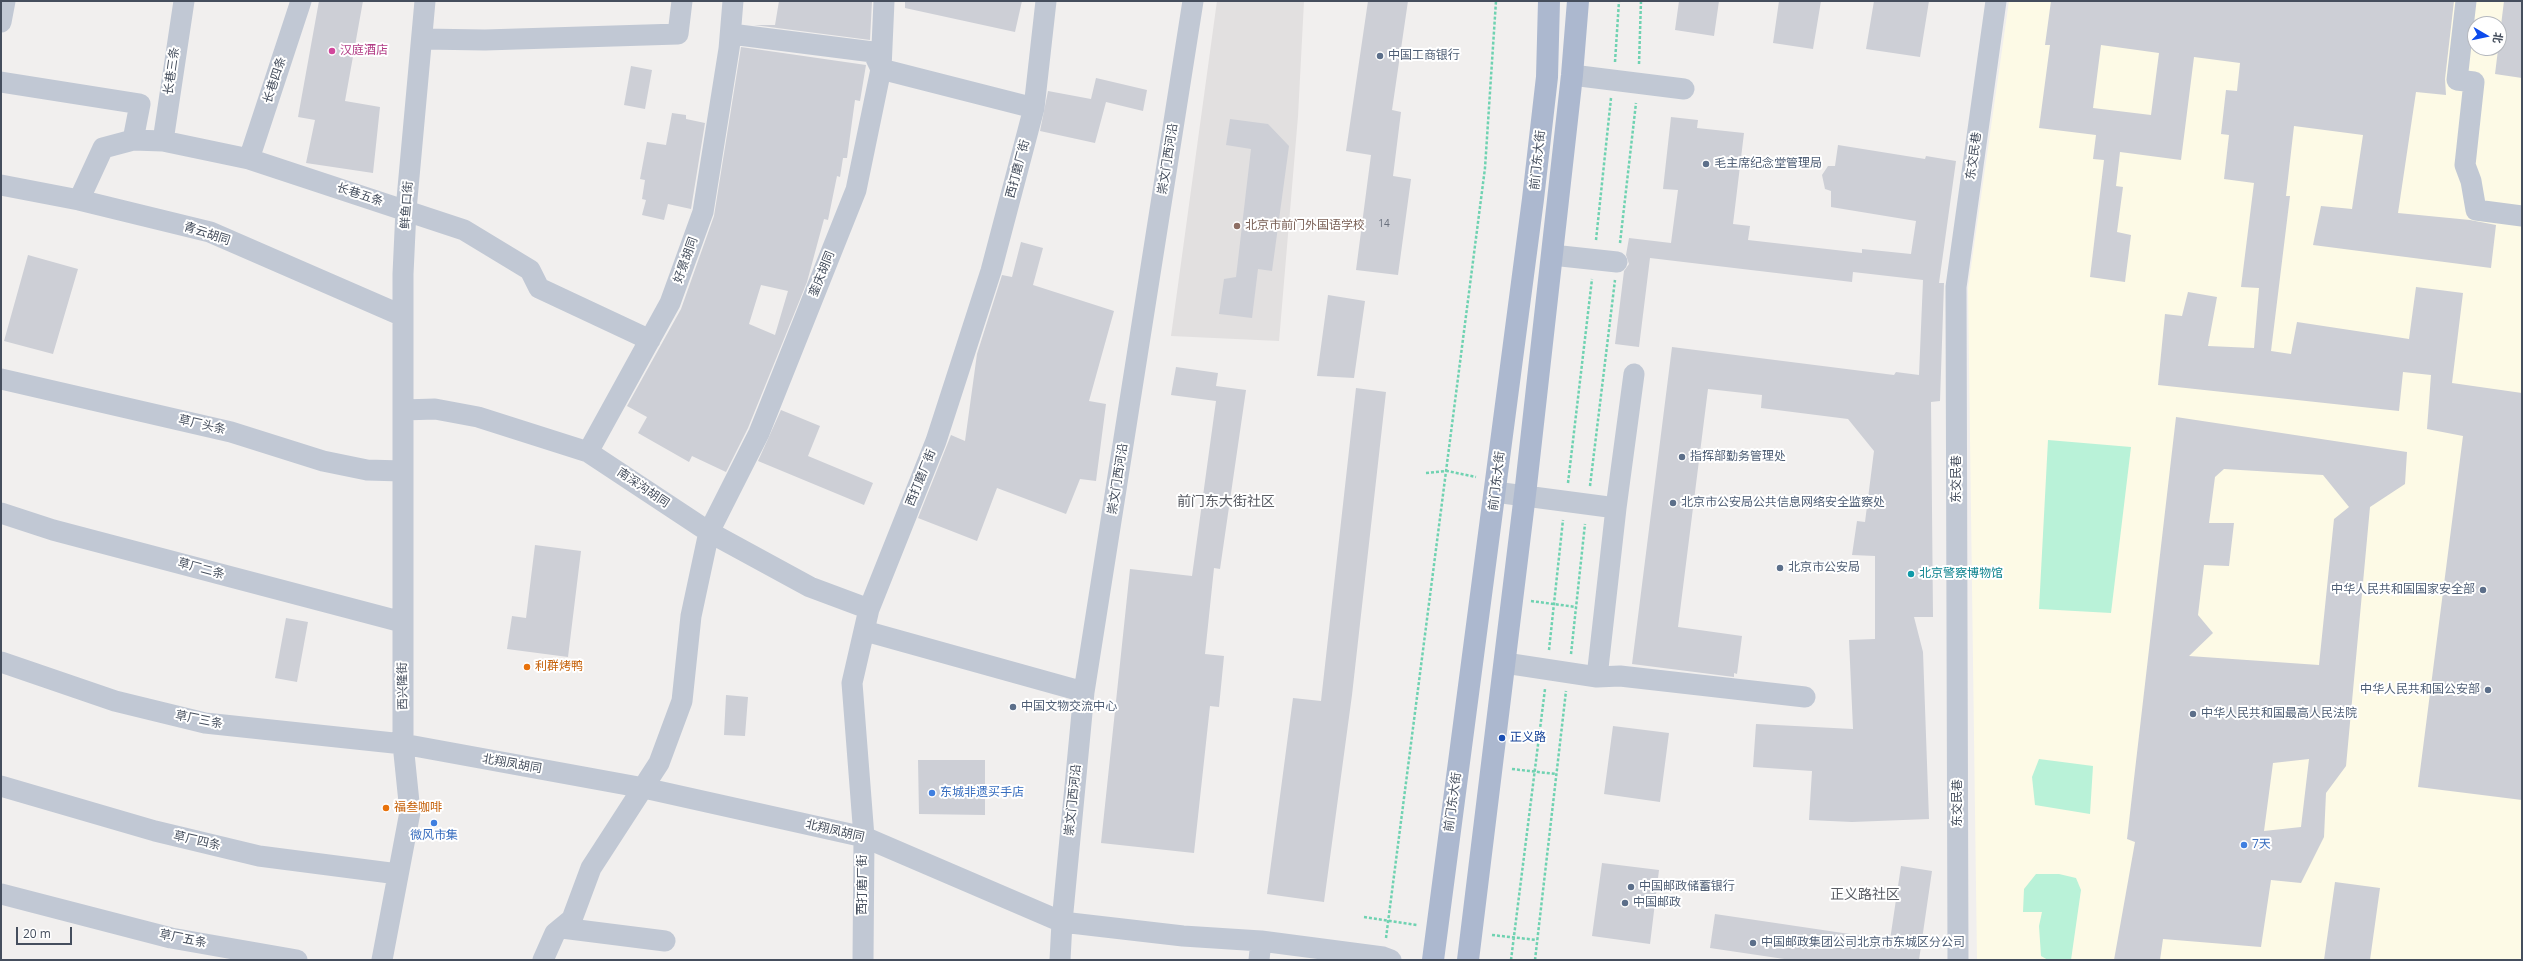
<!DOCTYPE html>
<html>
<head>
<meta charset="utf-8">
<style>
	body { margin:0 }
	#map { position:relative; width:2523px; height:961px; overflow:hidden; background:#f1efee; font-family:"Open Sans","Noto Sans SC",sans-serif }
	canvas { display:block }
	.frame { position:absolute; inset:0; border:2px solid #454e5d; pointer-events:none }
	.north { position:absolute; left:2467px; top:16px; width:40px; height:40px; box-sizing:border-box; background:#fff; border:1px solid #b5b8be; border-radius:50%; rotate:99deg; font-size:11px; font-weight:700; line-height:16px; text-align:center; color:#454e5d }
	.north::after { content:''; display:block; margin:auto; width:14px; height:18px; background:#0d4bec; clip-path:polygon(50% 0,100% 100%,50% 72%,0 100%) }
	.scale { position:absolute; left:16px; top:927px; width:56px; height:18px; box-sizing:border-box; border:2px solid #454e5d; border-top:0; padding-left:5px; font-size:12px; line-height:14px; white-space:nowrap; color:#454e5d; -webkit-text-stroke:3px #fff; paint-order:stroke }
</style>
</head>
<body>
<div id="map">
<canvas width="2523" height="961"></canvas>
<div class="frame"></div>
<div class="north">北</div>
<div class="scale">20 m</div>
</div>
<script>
const context = document.querySelector('canvas').getContext('2d');
context.lineJoin = 'round';
function fill(path, color) { context.fillStyle = color; context.fill(path, 'evenodd'); }
const poly = rows => new Path2D(rows.map(r => 'M' + r).join(''));
function stroke(path, color, width, dash) { context.strokeStyle = color; context.lineWidth = width; context.lineCap = dash ? 'butt' : 'round'; context.setLineDash(dash || []); context.stroke(path); }
function drawText(font, color, halo, rows, align = 'center') {
  context.font = font + ' "Open Sans","Noto Sans SC",sans-serif'; context.lineWidth = 4; context.setLineDash([]); context.textBaseline = 'middle'; context.strokeStyle = halo; context.fillStyle = color; for (const [text, x, y, turn = 0] of rows) {
    context.save(); context.translate(x, y); context.rotate((+turn || 0) * Math.PI / 180); context.textAlign = isNaN(turn) ? turn : align; if (halo) context.strokeText(text, 0, 0); context.fillText(text, 0, 0); context.restore();
  }
}
const commercial = poly([
	[2009,1,2522,1,2522,960,1977,960,1968,288],
	[2475,24,2499,24,2499,48,2475,48]
]);
const education = poly([
	[1217,1,1304,1,1298,116,1279,341,1171,336]
]);
const green = poly([
	[2048,440,2131,447,2111,613,2039,609],
	[2039,759,2093,766,2090,814,2035,805,2032,777],
	[2036,874,2059,874,2076,878,2081,890,2071,960,2048,960,2041,956,2039,926,2042,912,2023,912,2024,889]
]);
const building = poly([
	[319,1,363,1,345,101,380,107,373,173,306,163,315,120,298,117],
	[779,1,872,1,870,40,754,25,775,25],
	[905,1,1022,1,1015,32,905,8],
	[1368,1,1408,1,1392,110,1401,112,1393,176,1411,179,1398,275,1356,270,1371,155,1346,151],
	[1679,1,1719,1,1714,36,1675,30],
	[1779,1,1821,1,1813,49,1773,43],
	[1874,1,1929,1,1920,57,1866,49],
	[2051,1,2454,1,2445,79,2446,95,2416,92,2398,213,2470,220,2496,225,2491,268,2313,245,2321,206,2352,209,2363,135,2294,126,2286,196,2290,196,2271,351,2291,354,2297,322,2409,339,2416,287,2463,293,2452,383,2522,393,2522,800,2418,787,2463,436,2427,429,2431,375,2403,372,2399,411,2158,385,2165,314,2182,316,2188,292,2217,297,2208,346,2254,348,2259,288,2241,287,2254,183,2224,179,2229,135,2221,134,2226,90,2237,91,2240,63,2194,57,2181,160,2120,152,2116,186,2123,187,2117,232,2131,235,2125,282,2090,277,2104,160,2093,159,2096,135,2039,128,2050,45,2045,45],
	[2101,45,2159,53,2151,115,2093,108],
	[2504,1,2522,1,2522,78,2495,74],
	[741,47,866,65,860,101,855,100,847,158,843,158,840,177,837,176,828,220,824,219,807,282,748,428,726,472,692,456,689,462,638,433,647,417,627,406,681,309,714,216],
	[761,285,788,291,775,335,749,324],
	[631,66,652,70,645,109,624,105],
	[1096,78,1147,90,1143,111,1106,102,1095,143,1040,131,1048,91,1091,99],
	[672,113,686,115,686,119,705,123,691,209,668,204,664,220,642,215,646,200,642,199,645,180,640,179,647,142,666,145],
	[1671,117,1698,120,1697,128,1744,133,1733,224,1750,226,1748,240,1862,253,1862,249,1911,254,1916,221,1831,207,1831,191,1825,189,1822,175,1828,166,1835,166,1838,145,1925,159,1926,156,1956,161,1939,283,1944,283,1940,401,1931,402,1933,617,1914,617,1923,652,1929,819,1852,822,1809,820,1812,771,1753,767,1756,724,1853,729,1849,640,1875,639,1875,556,1852,555,1857,521,1865,522,1874,451,1848,419,1761,408,1762,395,1708,389,1678,627,1742,636,1737,674,1734,673,1734,677,1632,664,1672,347,1894,375,1896,372,1919,375,1923,280,1853,272,1852,282,1650,258,1639,347,1615,344,1624,271,1629,264,1626,255,1629,238,1671,243,1678,190,1663,189],
	[1230,119,1268,124,1289,146,1272,271,1258,269,1252,318,1219,314,1224,279,1236,277,1251,149,1226,145],
	[1021,242,1043,248,1033,285,1114,311,1089,401,1106,404,1096,481,1080,479,1066,514,997,488,977,541,918,518,951,435,965,441,977,354,1002,275,1012,277],
	[28,255,78,269,53,354,4,341],
	[1328,295,1365,301,1354,378,1317,376],
	[1176,367,1218,373,1216,386,1246,390,1220,569,1214,568,1205,654,1224,656,1219,707,1210,706,1194,853,1101,843,1130,569,1192,576,1216,401,1171,395],
	[1356,388,1386,392,1352,695,1324,902,1267,894,1293,698,1321,701],
	[781,410,820,426,808,456,873,483,864,505,758,461],
	[2176,417,2407,452,2405,484,2370,507,2346,766,2326,793,2324,837,2301,883,2271,880,2261,947,2163,939,2160,960,2114,960,2135,842,2127,839],
	[2224,469,2323,475,2349,507,2334,519,2319,665,2189,656,2213,633,2198,615,2204,565,2229,566,2234,523,2209,523,2215,477],
	[2309,759,2301,827,2264,831,2273,763],
	[535,545,581,551,568,657,507,649,512,616,526,618],
	[286,618,308,622,297,682,275,678],
	[726,695,748,697,745,736,724,735],
	[1613,726,1669,733,1660,802,1604,794],
	[918,760,985,760,985,815,919,814],
	[1602,863,1659,870,1650,944,1592,936],
	[1901,866,1932,871,1919,960,1791,960,1710,948,1715,914,1890,940],
	[2335,882,2380,888,2370,960,2324,960]
]);
const path = poly([
	[1615,62,1619,1],
	[1639,64,1641,1],
	[1596,240,1611,98],
	[1620,243,1636,103],
	[1426,473,1447,471,1476,477],
	[1568,483,1592,279],
	[1590,486,1615,280],
	[1531,601,1576,607],
	[1549,650,1563,520],
	[1571,654,1585,524],
	[1512,769,1556,774],
	[1364,917,1417,925],
	[1492,935,1537,940],
	[1386,938,1485,168,1496,1],
	[1511,960,1545,689],
	[1535,960,1566,691]
]);
const minor = poly([
	[733,1,729,49,731,34,873,52,881,69,1034,108],
	[2466,1,2457,80,2474,82,2465,165,2471,181,2476,210,2522,216],
	[1,22,5,1],
	[423,39,485,40,678,34,682,1],
	[1572,75,1684,89],
	[1,82,140,104,133,140],
	[163,141,184,1],
	[249,159,301,1],
	[1,185,79,200,210,232,403,316],
	[79,200,103,148,133,140,163,141,249,159,464,230,530,270,539,288,650,340],
	[1552,255,1617,262],
	[1,379,231,432,323,461,367,470,402,471],
	[403,410,435,409,478,417,588,452,709,532,810,587,869,609],
	[588,452,670,303,703,212,729,49],
	[1495,492,1616,508],
	[1,513,53,530,402,622],
	[865,631,1084,692],
	[1,662,115,701,205,723,403,744,644,788,864,837,1062,922,1183,936,1261,941,1383,957,1391,960],
	[1505,663,1597,677,1616,508,1634,374],
	[1597,677,1620,676,1805,697],
	[1,786,155,831,259,856,398,874],
	[1,894,171,938,297,960],
	[562,928,665,941],
	[382,960,410,812,403,744,403,274,406,210,425,1],
	[543,960,555,933,572,919,591,868,659,763,682,701,691,616,709,532,759,433,856,190,881,69,884,1],
	[863,960,864,837,852,683,869,609,936,441,991,271,1034,108,1046,1],
	[1060,960,1062,922,1084,692,1193,1],
	[1259,960,1261,941],
	[1958,960,1956,287,1996,1]
]);
const major = poly([
	[1433,960,1533,199,1547,77,1549,1],
	[1468,960,1526,486,1572,75,1578,1]
]);
const markers = [
	[332,51,4,"#d1479c"],
	[1380,56,4,"#5c6f8a"],
	[1706,164,4,"#5c6f8a"],
	[1237,226,4,"#8d6e63"],
	[1682,457,4,"#5c6f8a"],
	[1673,503,4,"#5c6f8a"],
	[1780,568,4,"#5c6f8a"],
	[1911,574,4,"#0f9aa8"],
	[2483,590,4,"#5c6f8a"],
	[527,667,4,"#e8710a"],
	[2488,690,4,"#5c6f8a"],
	[1013,707,4,"#5c6f8a"],
	[2193,714,4,"#5c6f8a"],
	[1502,738,4,"#1a4fb4"],
	[932,793,4,"#3f7fe0"],
	[386,808,4,"#e8710a"],
	[434,823,4,"#3f7fe0"],
	[2244,845,4,"#3f7fe0"],
	[1631,887,4,"#5c6f8a"],
	[1625,903,4,"#5c6f8a"],
	[1753,943,4,"#5c6f8a"]
];
const numberNames = [
	["14",1384,224]
];
const hotelNames = [
	["汉庭酒店",340,51]
];
const serviceNames = [
	["中国工商银行",1388,56],
	["毛主席纪念堂管理局",1714,164],
	["指挥部勤务管理处",1690,457],
	["北京市公安局公共信息网络安全监察处",1681,503],
	["北京市公安局",1788,568],
	["中华人民共和国国家安全部",2475,590,"right"],
	["中华人民共和国公安部",2480,690,"right"],
	["中国文物交流中心",1021,707],
	["中华人民共和国最高人民法院",2201,714],
	["中国邮政储蓄银行",1639,887],
	["中国邮政",1633,903],
	["中国邮政集团公司北京市东城区分公司",1761,943]
];
const streetNames = [
	["长巷三条",172,71,-82],
	["长巷四条",275,80,-72],
	["东交民巷",1974,156,-82],
	["崇文门西河沿",1168,159,-81],
	["前门东大街",1538,160,-84],
	["西打磨厂街",1018,169,-75],
	["长巷五条",360,195,18],
	["鲜鱼口街",407,205,-86],
	["青云胡同",207,234,18],
	["好景胡同",686,260,-70],
	["銮庆胡同",822,274,-68],
	["草厂头条",202,425,13],
	["西打磨厂街",921,478,-68],
	["崇文门西河沿",1118,479,-81],
	["东交民巷",1957,479,-90],
	["前门东大街",1497,481,-83],
	["南深沟胡同",643,488,34],
	["草厂二条",201,569,15],
	["西兴隆街",403,686,-91],
	["草厂三条",199,720,11],
	["北翔凤胡同",512,764,10],
	["崇文门西河沿",1073,800,-84],
	["前门东大街",1453,802,-82],
	["东交民巷",1958,803,-90],
	["北翔凤胡同",835,831,13],
	["草厂四条",197,841,13],
	["西打磨厂街",863,885,-90],
	["草厂五条",183,939,11]
];
const educationNames = [
	["北京市前门外国语学校",1245,226]
];
const cultureNames = [
	["北京警察博物馆",1919,574]
];
const foodNames = [
	["利群烤鸭",535,667],
	["福叁咖啡",394,808]
];
const transitNames = [
	["正义路",1510,738]
];
const shopNames = [
	["东城非遗买手店",940,793],
	["微风市集",434,836,"center"],
	["7天",2252,845]
];
const quarterNames = [
	["前门东大街社区",1226,502],
	["正义路社区",1865,895]
];
fill(commercial, '#fdfae6');
fill(education, '#e2e0e0');
fill(green, '#b9f2d8');
fill(building, '#cdcfd6');
stroke(path, '#6fd2b1', 2.5, [3, 2]);
stroke(minor, '#c1c8d4', 21);
stroke(major, '#acb8cf', 22);
for (const [x, y, r, color] of markers) { const dot = new Path2D(); dot.arc(x, y, r, 0, 2 * Math.PI); context.fillStyle = color; context.fill(dot); stroke(dot, '#fff', 1.5); }
drawText('10px', '#676e7b', null, numberNames);
drawText('12px', '#b23c85', '#fff', hotelNames, 'left');
drawText('12px', '#4e5e75', '#fff', serviceNames, 'left');
drawText('12px', '#454e5d', '#fff', streetNames);
drawText('12px', '#785e54', '#fff', educationNames, 'left');
drawText('12px', '#0d838f', '#fff', cultureNames, 'left');
drawText('12px', '#c56008', '#fff', foodNames, 'left');
drawText('12px', '#164399', '#fff', transitNames, 'left');
drawText('12px', '#366cbe', '#fff', shopNames, 'left');
drawText('14px', '#5a5d64', '#fff', quarterNames);
</script>
</body>
</html>
